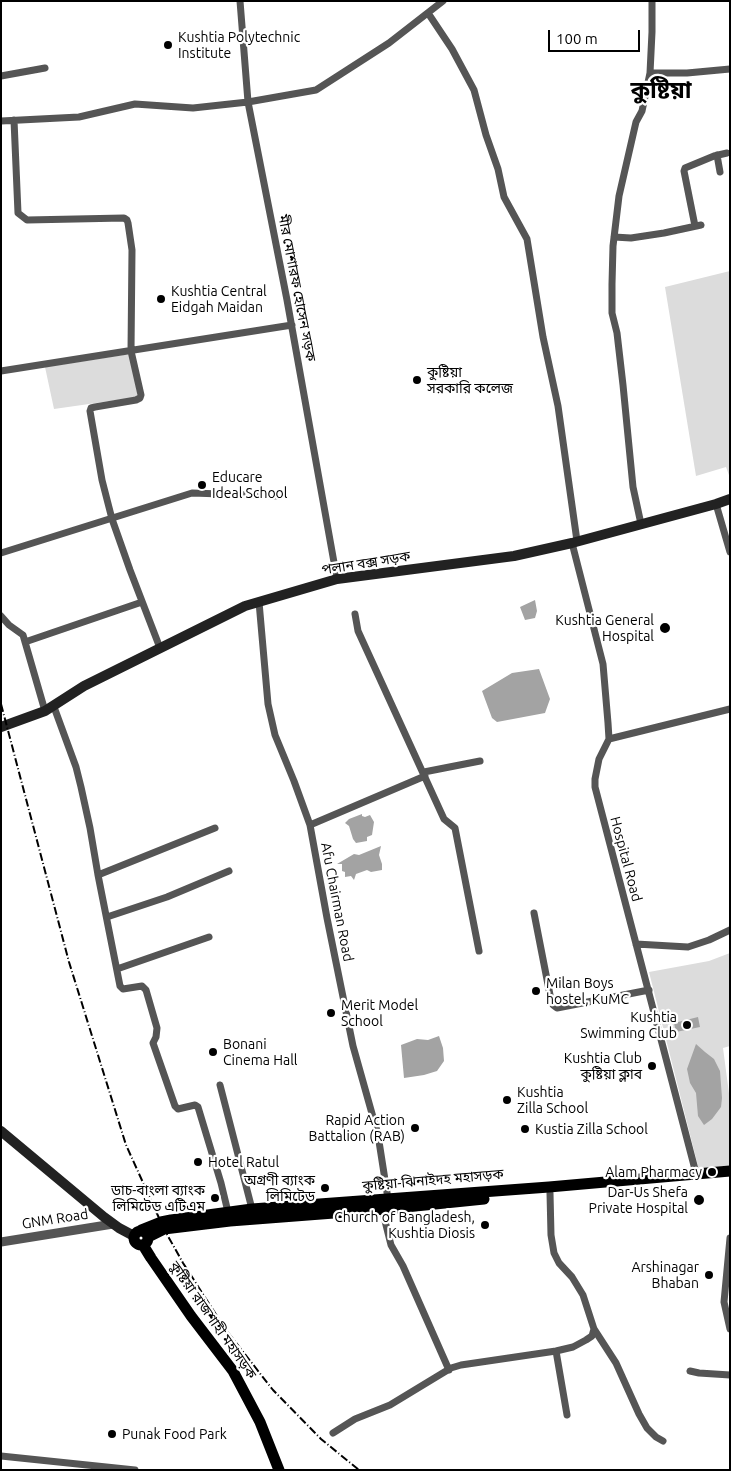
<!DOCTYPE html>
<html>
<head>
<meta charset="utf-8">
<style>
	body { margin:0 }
	#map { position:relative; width:731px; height:1471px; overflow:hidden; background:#fff; font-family:Ubuntu,sans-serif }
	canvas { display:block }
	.frame { position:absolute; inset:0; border:2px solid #000; pointer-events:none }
	.scale { position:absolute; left:548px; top:30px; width:92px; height:22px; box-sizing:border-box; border:2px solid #000; border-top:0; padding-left:6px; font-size:15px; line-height:18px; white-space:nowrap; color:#000; -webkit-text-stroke:4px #fff; paint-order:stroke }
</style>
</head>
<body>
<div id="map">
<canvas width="731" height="1471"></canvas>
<div class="frame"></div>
<div class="scale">100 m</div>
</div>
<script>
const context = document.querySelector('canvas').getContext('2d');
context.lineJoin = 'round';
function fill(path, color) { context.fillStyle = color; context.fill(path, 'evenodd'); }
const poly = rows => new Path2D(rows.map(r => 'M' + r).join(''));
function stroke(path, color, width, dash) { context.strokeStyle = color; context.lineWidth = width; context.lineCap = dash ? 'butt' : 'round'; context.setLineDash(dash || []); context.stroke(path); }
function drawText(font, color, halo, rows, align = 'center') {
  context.font = font + ' Ubuntu,"Noto Sans Bengali",sans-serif'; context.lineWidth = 4.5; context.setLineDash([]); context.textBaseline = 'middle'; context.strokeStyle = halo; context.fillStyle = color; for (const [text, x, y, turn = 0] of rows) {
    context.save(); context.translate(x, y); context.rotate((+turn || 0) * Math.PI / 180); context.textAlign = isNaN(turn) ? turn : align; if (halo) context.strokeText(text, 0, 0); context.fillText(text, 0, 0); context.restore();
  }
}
const green = poly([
	[730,271,730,478,726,467,696,476,665,287],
	[130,354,138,397,54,409,45,367],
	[730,953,730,1046,723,1048,730,1101,730,1169,699,1170,649,972,709,961]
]);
const water = poly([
	[535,600,537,611,535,618,525,620,520,607],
	[539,669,550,699,545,713,497,722,492,718,482,691,512,673],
	[362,814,362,816,365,817,370,815,374,822,372,835,367,837,367,841,356,843,353,839,349,826,345,823,349,819],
	[381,846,379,855,382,864,382,870,371,872,367,870,356,874,354,880,351,876,345,877,345,872,342,871,342,864,337,864,354,854,359,855],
	[698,1017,700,1027,676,1032,674,1023],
	[439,1036,443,1048,444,1061,437,1071,424,1075,404,1078,401,1045,417,1039,428,1040],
	[696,1044,705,1052,714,1059,720,1071,722,1098,721,1107,712,1119,704,1125,698,1116,696,1093,690,1083,687,1069]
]);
const minor = poly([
	[240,1,248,102,287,300,337,579],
	[428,13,452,49,474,90,486,135,498,169,504,197,527,239,543,337,558,406,577,541],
	[650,73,687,73,730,69],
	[1,76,45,68],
	[14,120,18,213,27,220,124,218,127,220,128,223,132,250,131,351,141,395,140,398,136,400,95,407,91,408,90,411,102,480,112,519,130,570,160,648],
	[1,121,79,117,135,104,193,108,248,102,316,90,389,43,443,1],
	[717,155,720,172],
	[695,226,684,171,685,168,714,156,727,153],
	[614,237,631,238,664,233,701,225],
	[1,371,292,325],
	[716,504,730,552],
	[641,524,633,487,623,385,617,333,612,313,612,284,613,246,619,196,636,122,642,111,650,73,652,32,652,1],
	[572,543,603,664,608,723,609,739,599,759,595,779,595,787,697,1177],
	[1,553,192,493,280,496],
	[259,602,268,704,275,735,294,781,310,825,327,918,353,1046,378,1135,388,1199,384,1217,391,1245,403,1266,449,1370],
	[355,614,358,631,444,819,455,828,479,951],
	[1,616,9,625,23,635,45,711],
	[25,642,142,602],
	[54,707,76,767,81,787,90,828,98,875,120,986,123,989,142,986,146,990,157,1028,156,1037,153,1043,175,1106,178,1109,195,1105,198,1107,221,1183,228,1212],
	[609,739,730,709],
	[424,772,480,761],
	[310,825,425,776],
	[98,875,215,828],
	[534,913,551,1000,553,1005,557,1008,649,990],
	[107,917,167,897,229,871],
	[636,944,688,947,709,940,730,930],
	[117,969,209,937],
	[220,1085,252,1209],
	[730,1238,724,1302,730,1329],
	[594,1329,616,1363,639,1414,647,1428,656,1437,663,1441],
	[556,1351,567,1415],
	[690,1371,699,1373,730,1375],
	[333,1433,355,1419,390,1405,451,1368,461,1365,556,1351,573,1347,586,1340,592,1336,594,1329,583,1295,572,1277,559,1263,554,1253,551,1235,550,1193],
	[1,1456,135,1470]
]);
const tertiary = poly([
	[1,1242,113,1224]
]);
const secondary = poly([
	[1,727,45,711,84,686,245,606,337,579,514,556,572,543,716,504,730,499],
	[1,1131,104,1217,119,1228,134,1236]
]);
const trunk = poly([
	[141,1230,161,1222,171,1220,252,1209,549,1187,730,1171],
	'134 1238a7 7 0 1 1 14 0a7 7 0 1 1-14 0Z',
	[148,1237,164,1229,230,1221,386,1209,484,1199],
	[143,1245,151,1258,191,1316,233,1371,260,1422,279,1470]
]);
const rail = poly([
	[1,704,69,962,126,1145,164,1229,183,1263,226,1330,273,1390,321,1439,359,1470]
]);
const markers = [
	[168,45,5,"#000"],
	[161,299,5,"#000"],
	[417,380,5,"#000"],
	[202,485,5,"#000"],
	[665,628,6,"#000"],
	[536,991,5,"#000"],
	[331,1013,5,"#000"],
	[687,1025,5,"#000"],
	[213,1052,5,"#000"],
	[652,1066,5,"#000"],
	[507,1100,5,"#000"],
	[415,1128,5,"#000"],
	[525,1129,5,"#000"],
	[198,1162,5,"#000"],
	[712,1172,5,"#000"],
	[325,1188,5,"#000"],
	[215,1198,5,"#000"],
	[699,1200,6,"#000"],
	[485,1225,5,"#000"],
	[709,1275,5,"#000"],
	[112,1434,5,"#000"]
];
const poiNames = [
	["Kushtia Polytechnic",178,37],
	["Institute",178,53],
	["Kushtia Central",171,291],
	["Eidgah Maidan",171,307],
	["কুষ্টিয়া",427,372],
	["সরকারি কলেজ",427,388],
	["Educare",212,477],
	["Ideal School",212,493],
	["Kushtia General",654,620,"right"],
	["Hospital",654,636,"right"],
	["Milan Boys",546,983],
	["hostel, KuMC",546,999],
	["Merit Model",341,1005],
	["School",341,1021],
	["Kushtia",677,1017,"right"],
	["Swimming Club",677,1033,"right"],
	["Bonani",223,1044],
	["Cinema Hall",223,1060],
	["Kushtia Club",642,1058,"right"],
	["কুষ্টিয়া ক্লাব",642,1074,"right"],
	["Kushtia",517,1092],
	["Zilla School",517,1108],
	["Rapid Action",405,1120,"right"],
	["Battalion (RAB)",405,1136,"right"],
	["Kustia Zilla School",535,1129],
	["Hotel Ratul",208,1162],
	["Alam Pharmacy",702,1172,"right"],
	["অগ্রণী ব্যাংক",315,1180,"right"],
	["লিমিটেড",315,1196,"right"],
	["ডাচ-বাংলা ব্যাংক",205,1190,"right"],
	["লিমিটেড এটিএম",205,1206,"right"],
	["Dar-Us Shefa",688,1192,"right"],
	["Private Hospital",688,1208,"right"],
	["Church of Bangladesh,",475,1217,"right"],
	["Kushtia Diosis",475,1233,"right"],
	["Arshinagar",699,1267,"right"],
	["Bhaban",699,1283,"right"],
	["Punak Food Park",122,1434]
];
const streetNames = [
	["মীর মোশারফ হোসেন সড়ক",297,288,79],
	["পলান বক্স সড়ক",366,563,-9],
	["Hospital Road",626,859,75],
	["Afu Chairman Road",337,902,79],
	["কুষ্টিয়া-ঝিনাইদহ মহাসড়ক",433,1180,-5],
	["GNM Road",55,1219,-9],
	["কুষ্টিয়া রাজশাহী মহাসড়ক",213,1320,55]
];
const townNames = [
	["কুষ্টিয়া",661,90]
];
fill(green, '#dcdcdc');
fill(water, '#a3a3a3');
stroke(minor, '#555', 7);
stroke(tertiary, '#555', 9);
stroke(secondary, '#222', 10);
stroke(trunk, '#000', 11);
stroke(rail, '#000', 2, [8, 2.5, 1, 2.5]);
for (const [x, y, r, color] of markers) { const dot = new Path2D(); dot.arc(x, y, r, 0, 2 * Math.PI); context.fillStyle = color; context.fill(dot); stroke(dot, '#fff', 2); }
drawText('14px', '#000', '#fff', poiNames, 'left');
drawText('14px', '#000', '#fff', streetNames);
drawText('bold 24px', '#000', '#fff', townNames);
</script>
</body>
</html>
